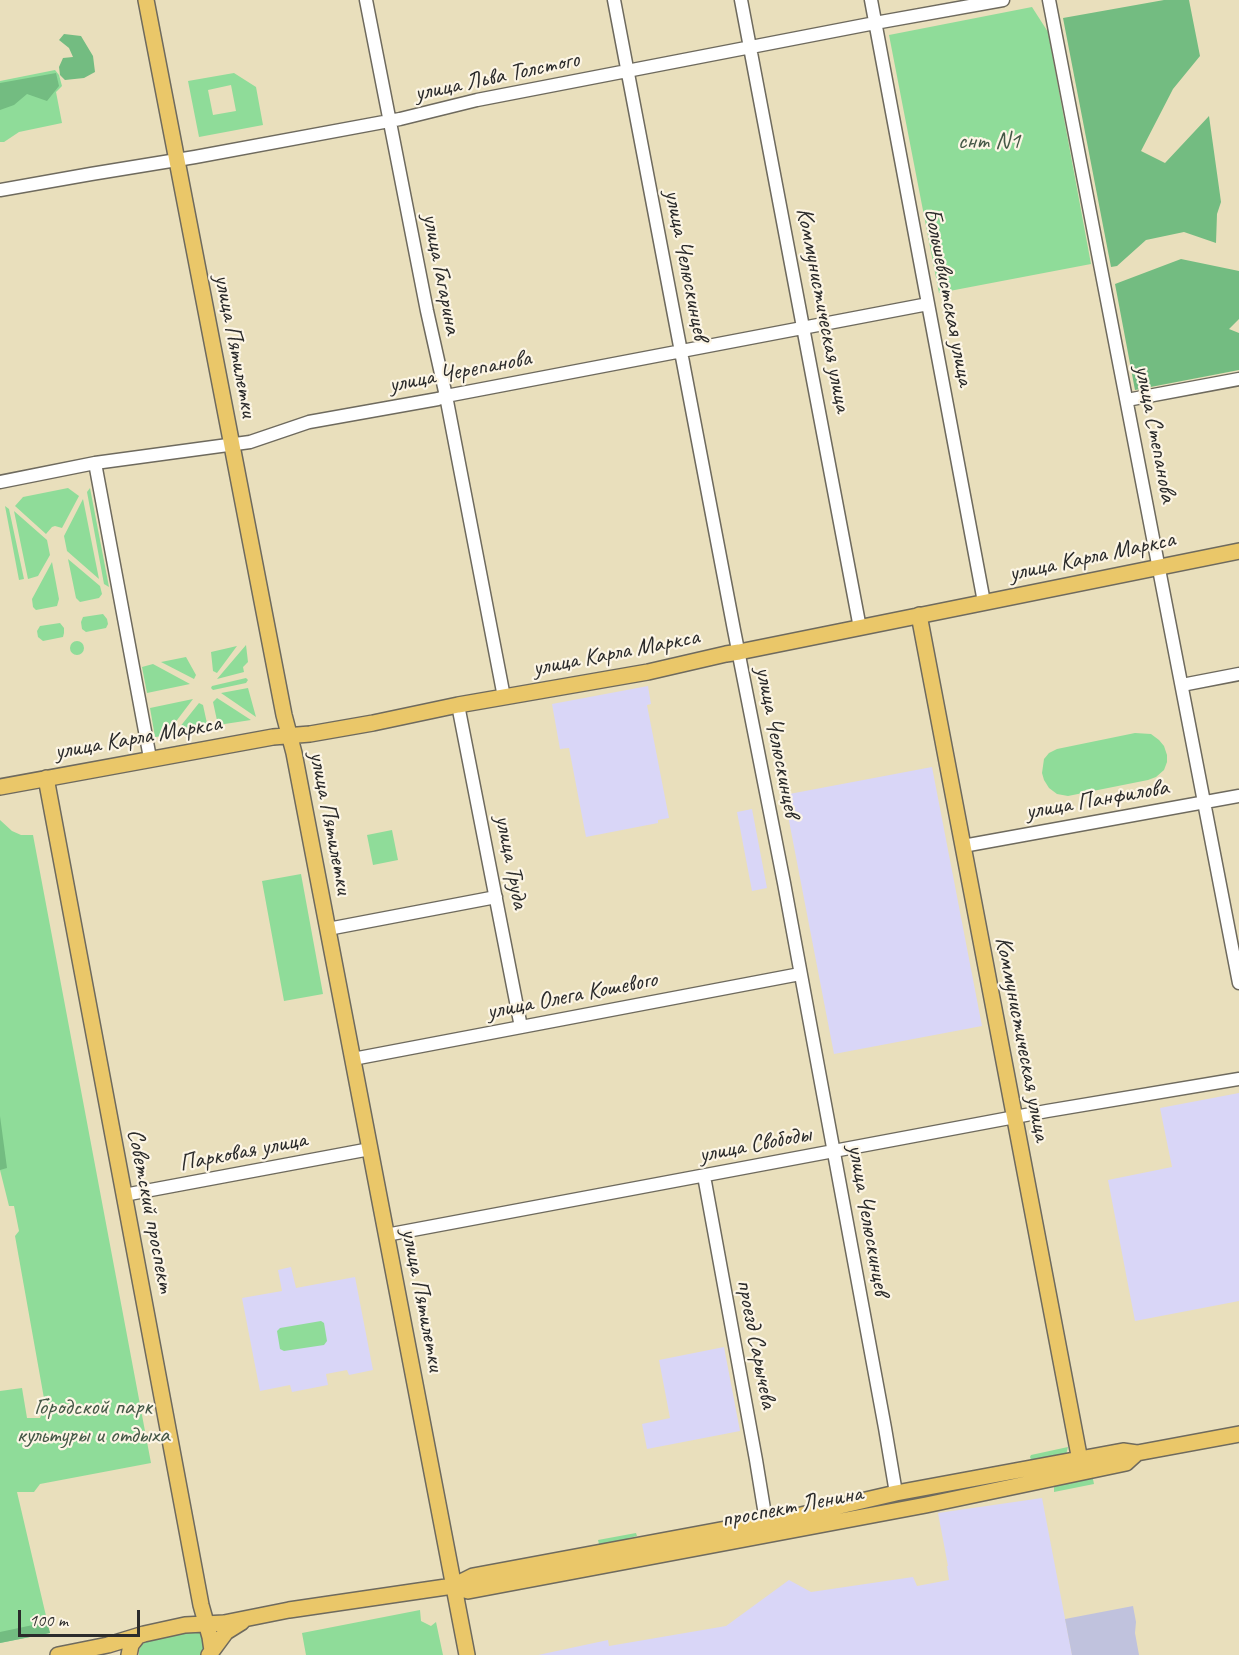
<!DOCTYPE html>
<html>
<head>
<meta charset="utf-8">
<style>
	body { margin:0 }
	#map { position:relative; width:1239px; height:1655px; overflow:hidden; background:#e9dfbc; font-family:Caveat,sans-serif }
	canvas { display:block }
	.scale { position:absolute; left:18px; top:1610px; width:122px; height:27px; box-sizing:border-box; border:3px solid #2b2b2b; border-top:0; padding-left:8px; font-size:18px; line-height:21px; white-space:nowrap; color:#2b2b2b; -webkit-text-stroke:4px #fcf5e5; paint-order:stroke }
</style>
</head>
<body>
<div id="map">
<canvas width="1239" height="1655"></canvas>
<div class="scale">100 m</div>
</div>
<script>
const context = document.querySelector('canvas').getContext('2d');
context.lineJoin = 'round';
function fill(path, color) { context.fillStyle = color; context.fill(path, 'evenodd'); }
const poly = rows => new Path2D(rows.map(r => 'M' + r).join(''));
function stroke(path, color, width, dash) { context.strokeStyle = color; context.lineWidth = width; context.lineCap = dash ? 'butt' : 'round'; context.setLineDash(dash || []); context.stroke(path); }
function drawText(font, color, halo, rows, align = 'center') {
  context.font = font + ' Caveat,sans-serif'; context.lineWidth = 4.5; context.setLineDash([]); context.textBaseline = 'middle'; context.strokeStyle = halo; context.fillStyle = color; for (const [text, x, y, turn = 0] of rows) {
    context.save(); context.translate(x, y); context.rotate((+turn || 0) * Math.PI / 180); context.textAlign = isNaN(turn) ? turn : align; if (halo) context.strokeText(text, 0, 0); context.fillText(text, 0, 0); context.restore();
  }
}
const built = poly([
	[648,686,651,704,647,705,669,818,658,820,658,823,586,837,569,748,560,749,552,704],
	[932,767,982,1026,834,1054,784,795],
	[752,809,767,888,752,891,737,812],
	[1239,1093,1239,1301,1135,1321,1108,1180,1172,1167,1160,1108],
	[291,1267,296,1288,355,1277,373,1370,349,1375,347,1370,326,1374,328,1385,292,1392,290,1385,260,1391,242,1298,282,1291,278,1270],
	[724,1347,740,1431,647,1449,642,1424,670,1418,659,1360],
	[1042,1498,1072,1655,538,1655,608,1640,609,1646,726,1626,789,1580,811,1592,913,1577,917,1586,949,1580,947,1566,948,1566,938,1513]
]);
const industrial = poly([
	[1133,1606,1136,1622,1135,1633,1139,1655,1072,1655,1065,1619]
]);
const green = poly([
	[1032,7,1048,32,1091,264,939,293,889,35],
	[55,70,59,75,62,86,56,92,62,123,19,132,4,142,0,142,0,81],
	[234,73,256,87,263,125,199,137,188,81],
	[231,85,236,111,213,115,208,90],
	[68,488,79,496,62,528,55,526,52,527,46,534,15,506,23,497],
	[90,488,109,587,104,584,87,492],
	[83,499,99,579,67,551,64,536],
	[5,506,9,509,24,579,19,580],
	[14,511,47,540,50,555,38,576,28,579],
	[68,559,100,586,102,594,99,598,80,602,76,598],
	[52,562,59,599,57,606,36,610,33,607,32,599],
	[103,614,107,619,108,624,106,628,86,632,82,629,81,622,83,617],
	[60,623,64,628,64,633,63,637,43,641,38,637,37,631,40,626],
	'70 648a7 7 0 1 1 14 0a7 7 0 1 1-14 0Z',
	[246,645,248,662,243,667,244,672,217,679],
	[237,646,217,673,213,671,211,652],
	[186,657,196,675,194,679,161,662],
	[153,664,190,684,147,693,142,667],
	[246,678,248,680,246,683,213,690,211,688,212,686],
	[248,688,256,717,221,693],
	[217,698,251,720,218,725,213,702],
	[193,699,165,736,155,737,150,708],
	[199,703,203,705,208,728,175,733],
	[1135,733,1151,734,1159,740,1164,746,1167,755,1167,762,1164,770,1156,777,1148,780,1068,796,1057,794,1049,788,1044,780,1042,773,1044,759,1049,753,1057,749],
	[0,820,12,831,21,835,33,835,151,1463,40,1484,34,1492,17,1492,50,1633,0,1643,0,1391,22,1388,27,1418,40,1418,45,1404,15,1236,19,1231,14,1206,9,1206,0,1170],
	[392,830,398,860,373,865,367,835],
	[301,874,323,994,284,1001,262,881],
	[321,1321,324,1323,327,1341,324,1345,284,1351,280,1349,277,1331,280,1328],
	[1068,1447,1066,1455,1032,1462,1030,1457,1031,1455],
	[1092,1474,1094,1484,1054,1492,1054,1485],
	[636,1533,637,1536,629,1538,623,1544,600,1547,599,1544,598,1540],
	[420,1610,421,1621,431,1626,436,1622,443,1655,306,1655,302,1633],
	[197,1631,203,1635,206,1639,204,1655,139,1655,139,1650,142,1645,147,1640]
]);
const forest = poly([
	[1164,0,1189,0,1200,56,1173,89,1141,151,1165,163,1209,116,1221,202,1217,214,1216,243,1184,232,1146,240,1117,266,1111,267,1063,18],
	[64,34,81,36,93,56,95,72,84,78,65,80,60,75,59,67,63,58,73,57,69,48,59,40],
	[56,73,59,86,47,101,27,94,14,105,0,110,0,83],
	[1181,259,1239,271,1239,319,1229,329,1239,333,1239,370,1135,390,1115,284],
	[0,1116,7,1168,0,1170],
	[47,1622,50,1633,0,1643,0,1632]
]);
const minor = poly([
	[366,0,427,311,446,396,504,697],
	[614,0,734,630,784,883,885,1428,896,1493],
	[741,0,860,628],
	[871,0,984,602],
	[1049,0,1239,983],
	[0,190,91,174,195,157,400,119,477,100,875,23,1003,0],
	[1127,400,1239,379],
	[95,463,150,758],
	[0,482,95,463,250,442,309,422,438,399,446,396,928,304],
	[1182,685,1239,674],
	[458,705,521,1027],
	[963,846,1239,796],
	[328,929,496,897],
	[353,1059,800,974],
	[704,1176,756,1460,766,1521],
	[124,1195,370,1149],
	[386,1235,1047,1111,1239,1079]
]);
const major = poly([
	[146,0,284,715,294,753,303,800,467,1655],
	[919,615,1082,1471],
	[46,778,201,1605,210,1637,212,1651],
	[0,787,273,737,310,734,373,723,458,705,648,672,726,654,739,652,1239,551],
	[453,1586,468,1591,926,1505,1126,1463,1137,1453],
	[58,1655,108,1645,144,1634,185,1625,224,1623,289,1610,453,1586,473,1576,801,1515,896,1493,1123,1451,1137,1453,1239,1434],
	[129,1655,131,1645,138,1636],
	[209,1655,226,1632,242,1622]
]);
const streetNames = [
	["улица Льва Толстого",497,77,-12],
	["улица Челюскинцев",686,265,79],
	["улица Гагарина",441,274,79],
	["Большевистская улица",948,297,79],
	["Коммунистическая улица",823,310,79],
	["улица Пятилетки",235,346,79],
	["улица Черепанова",460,372,-11],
	["улица Степанова",1155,434,79],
	["улица Карла Маркса",1092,557,-12],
	["улица Карла Маркса",616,653,-11],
	["улица Карла Маркса",138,738,-10],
	["улица Челюскинцев",777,742,79],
	["улица Панфилова",1097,800,-10],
	["улица Пятилетки",330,823,79],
	["улица Труда",511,862,79],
	["улица Олега Кошевого",572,996,-11],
	["Коммунистическая улица",1022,1039,79],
	["улица Свободы",755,1145,-11],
	["Парковая улица",243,1152,-11],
	["Советский проспект",150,1211,79],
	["улица Челюскинцев",868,1220,80],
	["улица Пятилетки",422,1300,79],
	["проезд Сарычева",756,1344,79],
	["проспект Ленина",792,1507,-11]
];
const parkNames = [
	["снт N1",989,142],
	["Городской парк",93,1408],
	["культуры и отдыха",93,1436]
];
fill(built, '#d9d6f7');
fill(industrial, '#c0c2dd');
fill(green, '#8fdc99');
fill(forest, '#73bc81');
stroke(minor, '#6e6a5e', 15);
stroke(major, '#6e6a5e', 18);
stroke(minor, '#fff', 12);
stroke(major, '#eac769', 15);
drawText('24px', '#2b2b2b', '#fcf5e5', streetNames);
drawText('24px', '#445746', '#fcf5e5', parkNames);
</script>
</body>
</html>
